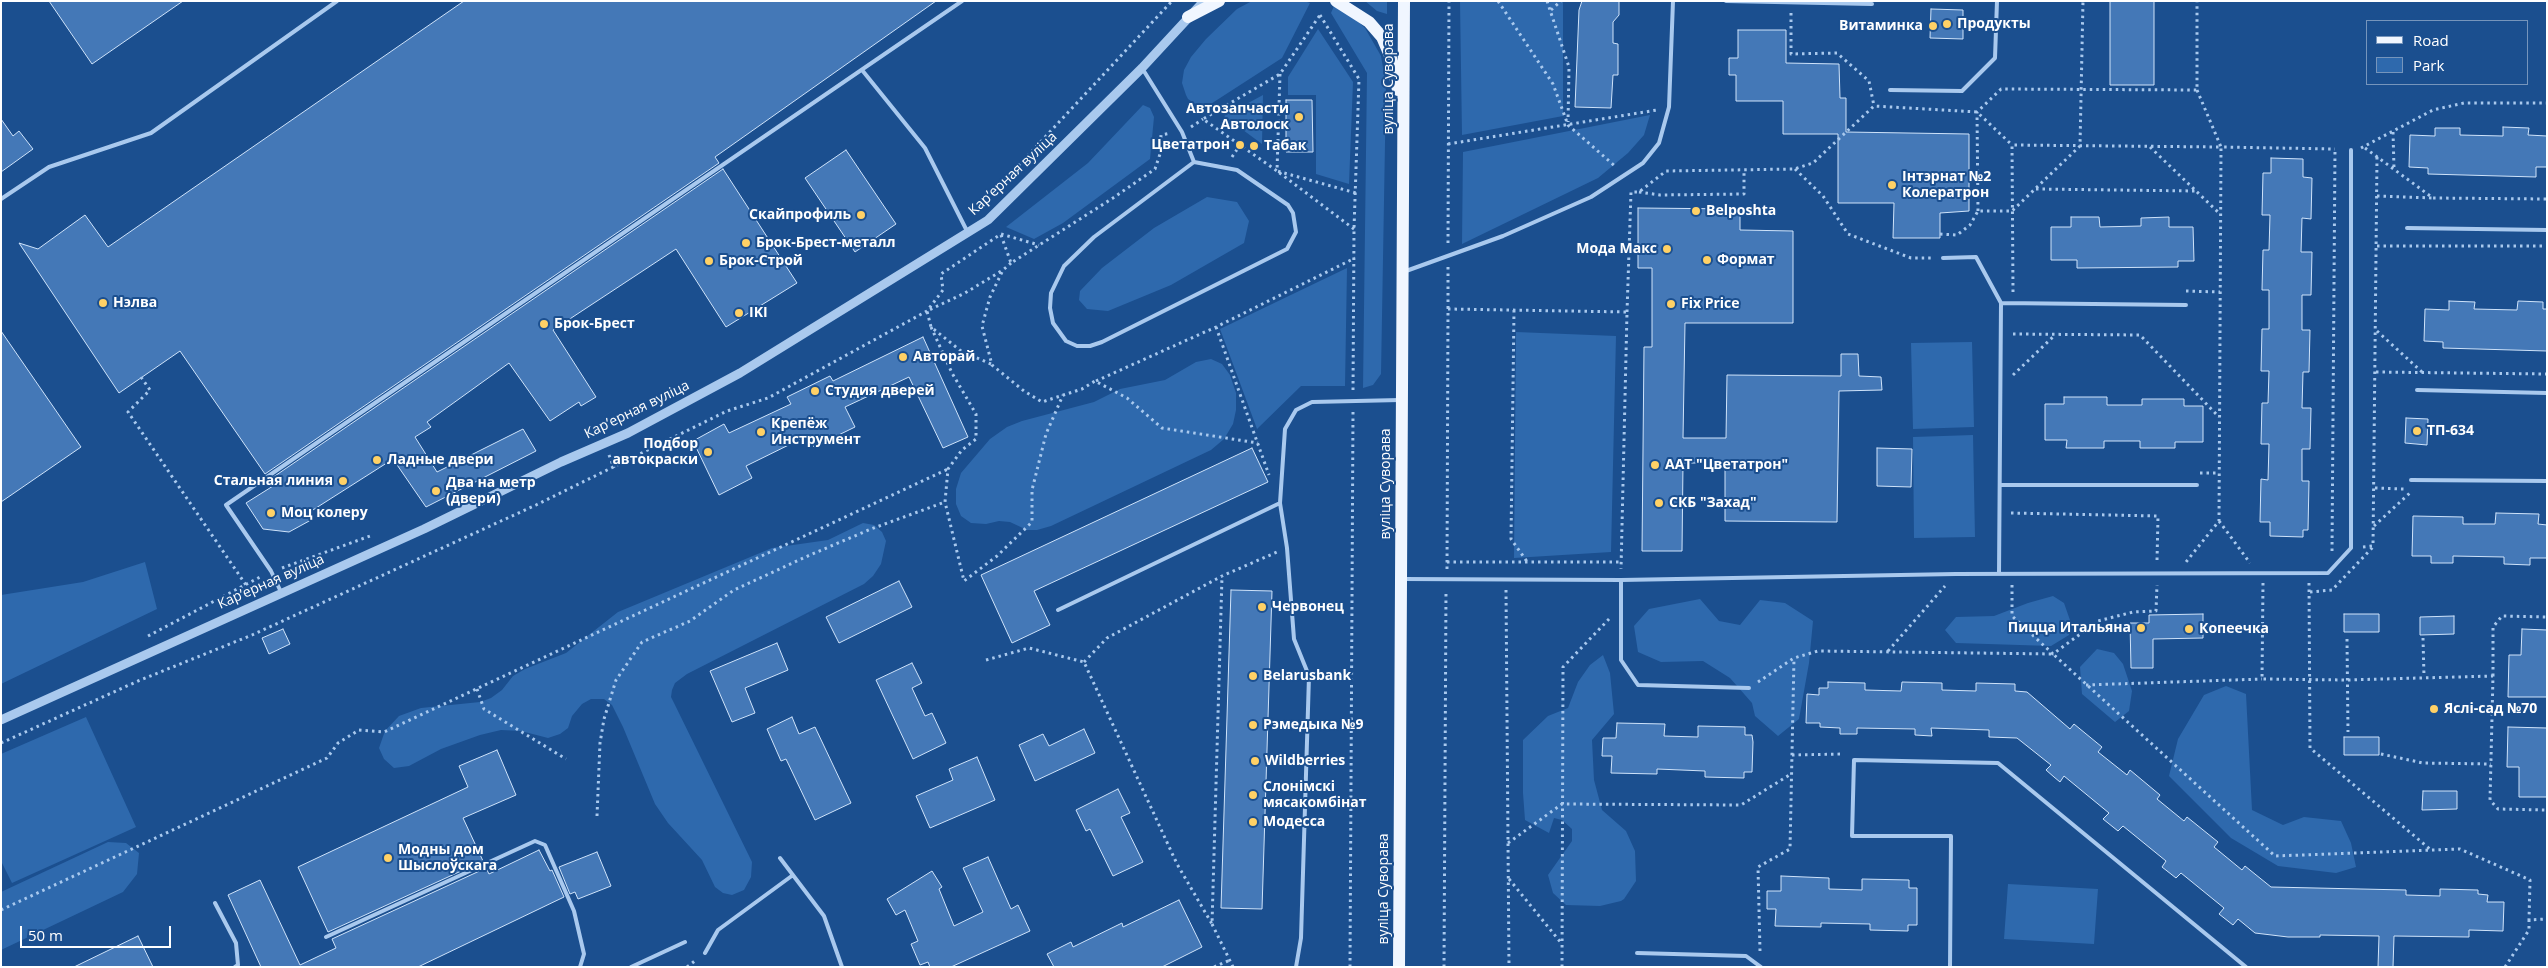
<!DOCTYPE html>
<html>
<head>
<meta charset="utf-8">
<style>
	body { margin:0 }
	#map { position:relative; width:2548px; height:968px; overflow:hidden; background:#1b4f8f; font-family:"Open Sans",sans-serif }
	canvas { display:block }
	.frame { position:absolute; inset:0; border:2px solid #fff; pointer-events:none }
	.legend { position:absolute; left:2366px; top:20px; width:162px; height:65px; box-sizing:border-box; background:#1b4f8f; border:1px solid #7695bc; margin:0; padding:6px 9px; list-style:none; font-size:15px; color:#fff }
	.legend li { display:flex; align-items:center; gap:10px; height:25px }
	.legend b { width:25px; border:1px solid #7695bc }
	.scale { position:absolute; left:20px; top:926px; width:151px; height:22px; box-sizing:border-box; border:2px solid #fff; border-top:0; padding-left:6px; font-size:15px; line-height:18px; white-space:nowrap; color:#fff; -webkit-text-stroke:4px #1b4f8f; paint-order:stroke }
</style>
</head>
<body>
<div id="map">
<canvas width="2548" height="968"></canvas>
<div class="frame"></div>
<ul class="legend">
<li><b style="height:6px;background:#f0f6ff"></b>Road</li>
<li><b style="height:14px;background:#2e69ad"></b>Park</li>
</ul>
<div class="scale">50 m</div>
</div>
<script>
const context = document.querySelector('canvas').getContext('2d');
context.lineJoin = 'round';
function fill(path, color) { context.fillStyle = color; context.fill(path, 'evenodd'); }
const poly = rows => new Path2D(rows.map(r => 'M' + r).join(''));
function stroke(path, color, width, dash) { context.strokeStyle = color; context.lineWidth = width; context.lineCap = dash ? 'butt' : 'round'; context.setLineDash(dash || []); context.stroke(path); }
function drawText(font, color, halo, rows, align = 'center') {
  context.font = font + ' "Open Sans",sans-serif'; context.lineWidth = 4; context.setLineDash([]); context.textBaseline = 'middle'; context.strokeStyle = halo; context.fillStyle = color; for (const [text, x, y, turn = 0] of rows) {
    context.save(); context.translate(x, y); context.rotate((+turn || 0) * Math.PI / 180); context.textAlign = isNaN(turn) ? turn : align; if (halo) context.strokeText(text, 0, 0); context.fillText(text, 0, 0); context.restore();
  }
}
const green = poly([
	[1252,1,1304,1,1310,3,1282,58,1203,109,1188,99,1186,95,1182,83,1184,70,1191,57,1206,39,1237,9],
	[1365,1,1387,1,1387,14,1377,11],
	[1460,1,1563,1,1563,116,1462,135],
	[1334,6,1350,14,1365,28,1381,56,1386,85,1381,374,1373,385,1363,388,1367,73,1331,13],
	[1318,29,1353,82,1349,184,1316,174,1316,95,1288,95,1288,77],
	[1263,95,1262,144,1224,116],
	[1143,105,1150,108,1154,117,1150,159,1063,223,1034,239,1006,227,1088,163],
	[1650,115,1644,135,1628,153,1598,178,1462,244,1463,152],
	[1207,197,1237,202,1249,221,1244,243,1171,285,1108,311,1087,309,1079,300,1080,291,1102,268,1154,228],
	[1347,268,1345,386,1301,386,1257,429,1220,329],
	[1516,332,1616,336,1611,552,1514,558],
	[1972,342,1974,427,1913,429,1911,343],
	[1211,359,1222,364,1230,375,1236,393,1236,410,1233,424,1224,439,1211,450,1051,526,1037,530,1027,530,1010,522,999,521,986,524,971,523,961,516,956,504,956,489,961,473,990,439,1007,427,1022,421,1094,402,1120,389,1165,380,1196,362],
	[1973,435,1975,537,1914,538,1913,437],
	[863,523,874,525,882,532,886,541,881,564,873,576,864,584,687,674,675,683,672,690,671,697,675,705,752,862,751,877,744,890,732,895,723,893,715,887,702,860,668,823,655,804,623,727,612,705,604,699,591,699,582,704,572,716,568,728,560,734,548,738,521,731,501,730,480,735,441,749,409,766,394,768,384,759,379,748,385,731,399,716,421,708,480,702,491,698,502,690,513,676,525,669,566,653,618,612,772,548,828,540],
	[145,562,157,609,1,684,1,595,83,582],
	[2053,596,2064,603,2071,623,2069,635,2051,646,1956,643,1945,630,1956,617,1994,616,2028,603],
	[1700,599,1719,621,1740,625,1760,600,1785,603,1813,621,1809,663,1799,719,1778,736,1755,716,1752,703,1730,678,1703,661,1661,662,1638,652,1634,626,1649,609],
	[2097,649,2114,653,2123,664,2132,691,2129,711,2115,722,2082,694,2080,667],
	[1603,655,1610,673,1614,714,1592,740,1594,780,1602,810,1626,831,1635,851,1636,881,1624,899,1621,901,1600,906,1566,905,1553,893,1548,875,1572,841,1572,829,1562,820,1554,818,1549,833,1525,820,1523,793,1523,740,1548,716,1568,708,1578,682,1590,665],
	[2226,686,2246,694,2252,810,2283,825,2304,817,2341,821,2351,843,2356,867,2336,873,2278,866,2231,838,2169,776,2178,739,2204,695],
	[86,717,136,827,12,883,1,861,1,754],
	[108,842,126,843,139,853,137,874,123,892,1,950,1,892],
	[2008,884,2098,889,2094,944,2004,939]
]);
const building = poly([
	[49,1,183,1,92,64,49,1],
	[464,1,936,1,715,157,719,163,265,474,180,351,119,393,19,243,38,249,85,215,108,247,464,1],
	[1582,1,1619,1,1619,15,1613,22,1613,43,1618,44,1618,75,1613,75,1611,108,1575,107,1579,10,1582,1],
	[2110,1,2154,1,2154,85,2110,85,2110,1],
	[1931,9,1963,10,1963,39,1930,38,1931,9],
	[1738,30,1786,30,1786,63,1839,64,1840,98,1846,98,1846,132,1969,134,1969,211,1940,213,1940,238,1893,238,1894,203,1838,203,1838,134,1783,134,1783,101,1736,101,1736,75,1729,75,1729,58,1738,58,1738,30],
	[1286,100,1312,100,1313,152,1286,152,1286,100],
	[1,119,13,136,19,131,33,149,1,172,1,119],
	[2503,127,2529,128,2528,135,2547,136,2547,167,2536,167,2536,177,2428,174,2428,168,2409,167,2410,135,2435,136,2435,128,2460,128,2460,135,2503,136,2503,127],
	[846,150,896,224,855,252,805,178,846,150],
	[2271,158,2303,159,2303,177,2312,178,2311,219,2302,218,2301,252,2312,252,2311,295,2302,295,2302,330,2310,330,2309,372,2303,372,2302,408,2311,408,2310,449,2302,449,2302,481,2309,481,2308,530,2303,530,2303,537,2270,536,2270,522,2260,522,2261,479,2268,480,2269,444,2261,444,2262,403,2268,403,2269,371,2261,371,2262,329,2269,329,2269,290,2262,290,2263,250,2269,250,2270,215,2262,215,2263,173,2271,173,2271,158],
	[723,169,797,283,726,327,676,249,553,330,596,397,581,406,579,402,550,421,509,363,427,422,431,427,415,437,437,472,523,429,536,451,426,507,393,459,305,515,311,520,289,532,263,529,246,503,273,486,269,480,723,169],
	[1638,208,1740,209,1740,230,1793,231,1793,323,1685,323,1683,438,1726,438,1727,375,1841,376,1841,354,1858,354,1859,376,1881,377,1882,390,1839,391,1837,522,1725,521,1725,463,1683,463,1682,551,1642,551,1644,347,1652,347,1652,268,1638,268,1638,208],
	[2071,217,2099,217,2100,227,2141,226,2141,218,2169,217,2169,227,2193,227,2194,261,2178,261,2178,267,2077,268,2077,260,2051,260,2051,227,2071,227,2071,217],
	[2449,301,2475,302,2474,309,2517,310,2518,301,2543,302,2543,309,2547,309,2547,351,2443,348,2443,342,2424,341,2425,309,2449,310,2449,301],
	[1,331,81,447,1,502,1,331],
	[923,337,968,437,943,448,909,377,845,407,855,427,814,447,809,435,746,466,752,478,719,495,693,441,724,424,729,433,791,404,787,397,830,376,833,381,923,337],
	[2064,397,2107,397,2107,405,2142,405,2142,399,2184,399,2184,406,2203,406,2203,442,2175,442,2175,448,2140,448,2140,441,2104,441,2104,448,2066,448,2067,440,2045,440,2045,404,2064,404,2064,397],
	[2406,418,2428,419,2427,445,2405,443,2406,418],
	[1252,448,1268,482,1034,591,1050,625,1012,643,981,575,1252,448],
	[1877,448,1912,449,1911,487,1877,486,1877,448],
	[2496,513,2539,514,2538,524,2547,525,2547,558,2530,558,2530,565,2504,564,2504,557,2453,556,2453,563,2431,563,2431,556,2412,556,2413,516,2463,517,2463,524,2495,524,2496,513],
	[899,581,912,607,839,643,826,617,899,581],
	[1231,590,1272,591,1262,909,1221,908,1231,590],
	[2203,614,2203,638,2153,639,2153,668,2131,668,2130,623,2149,623,2149,615,2203,614],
	[2344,614,2379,614,2379,632,2344,632,2344,614],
	[2454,616,2454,634,2420,635,2420,617,2454,616],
	[283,629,290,644,269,654,262,638,283,629],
	[2522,629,2547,630,2547,697,2508,697,2509,655,2521,655,2522,629],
	[777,643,788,670,745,688,755,713,732,722,710,671,777,643],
	[912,663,922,683,912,688,925,716,932,713,946,743,913,759,876,680,912,663],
	[1828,682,1865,683,1865,690,1901,691,1902,682,1942,683,1942,690,1976,691,1976,683,2015,684,2015,691,2027,692,2070,729,2074,724,2102,747,2098,752,2127,775,2130,770,2160,795,2157,799,2184,821,2187,817,2218,842,2214,847,2242,870,2245,866,2271,887,2406,890,2406,895,2440,896,2440,889,2478,890,2478,894,2488,895,2487,902,2504,902,2503,931,2469,930,2469,937,2394,936,2393,967,2378,967,2379,936,2320,935,2320,937,2288,937,2255,933,2238,919,2233,925,2219,914,2224,908,2181,873,2176,878,2162,867,2166,861,2123,826,2118,831,2103,819,2109,813,2064,776,2060,782,2054,777,2046,770,2051,765,2017,738,1989,737,1989,730,1931,728,1932,736,1915,735,1915,729,1857,728,1857,734,1840,734,1840,728,1820,727,1820,723,1806,723,1807,694,1819,695,1819,688,1828,688,1828,682],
	[792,717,799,734,815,727,851,803,815,820,786,759,781,761,767,729,792,717],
	[1617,723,1665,724,1664,736,1698,737,1698,726,1745,727,1745,735,1752,735,1753,742,1752,772,1744,772,1744,778,1705,777,1705,771,1657,769,1657,774,1611,773,1612,756,1602,756,1603,738,1616,738,1617,723],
	[2508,727,2547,728,2547,797,2519,797,2519,767,2507,767,2508,727],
	[1084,729,1095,753,1035,781,1019,745,1043,734,1049,746,1084,729],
	[2344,737,2379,737,2379,755,2344,755,2344,737],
	[497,750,516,795,463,818,483,861,328,932,298,867,468,787,459,766,497,750],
	[977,757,995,800,930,828,916,796,953,780,949,769,977,757],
	[1118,789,1130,813,1121,817,1143,862,1113,876,1090,829,1086,831,1076,810,1118,789],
	[2423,791,2457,791,2457,809,2422,810,2423,791],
	[539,850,550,871,552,870,564,897,418,967,261,967,228,895,260,880,300,965,336,948,332,939,486,868,489,874,539,850],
	[597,852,611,886,578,899,575,892,570,894,559,867,597,852],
	[988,857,1011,909,1018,905,1030,931,951,967,930,967,928,962,920,965,911,944,918,941,905,910,896,915,887,899,932,871,942,887,939,889,954,926,983,912,963,868,988,857],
	[1781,876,1829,878,1829,889,1862,890,1862,879,1909,880,1909,888,1917,888,1917,925,1908,925,1908,931,1870,930,1870,924,1821,923,1821,927,1775,926,1776,909,1767,909,1767,891,1781,891,1781,876],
	[1179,900,1202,947,1162,967,1054,967,1047,954,1071,942,1073,947,1122,923,1123,927,1179,900],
	[138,936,153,967,74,967,138,936]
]);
const path = poly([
	[1498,1,1553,84,1568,125,1616,167],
	[1547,1,1569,67,1568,122],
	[1551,10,1561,1],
	[1791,13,1791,54,1837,53,1869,81,1874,106],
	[1320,15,1359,79,1354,229,1353,391],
	[1280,74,1277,171,1203,119,1280,74,1320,15],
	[2197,90,2221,147,2335,149],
	[1191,127,1203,119],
	[2393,132,2394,168],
	[1448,144,1657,110],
	[2150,147,2220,214],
	[2361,148,2433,110,2464,103,2547,103],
	[2365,148,2433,198,2547,199],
	[1232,157,1240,145],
	[1795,169,1823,196,1848,234,1911,258,1933,258],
	[1005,180,1172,1],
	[2036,189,2196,191],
	[1639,192,1660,195,1744,194,1744,170],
	[2377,196,2433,198],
	[1978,211,1977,112,2001,89,2197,90,2197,1],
	[1354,229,1277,171,1356,193],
	[1940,234,1957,235,1970,225,1978,211,2012,211,2080,146,2083,1],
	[1001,235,1011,263,1113,198,1155,169,1160,154,1161,135,1171,133],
	[1448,243,1449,1],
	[2377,246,2547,246],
	[1011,263,1003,270,990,297,982,326,992,365,1024,391,1042,402,1082,389,1095,381,1127,398,1162,428,1258,443],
	[1448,267,1448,309],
	[2186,291,2220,292],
	[2013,292,2012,145,2221,147,2219,521,2186,562],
	[1514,310,1511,539,1528,563],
	[1627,312,1631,192,1639,192,1666,171,1794,169,1813,163,1874,106,1977,112,2012,145],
	[931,327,952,373,976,414,976,439,962,450,948,469,945,502,964,581,997,556,1032,522,1032,490,1046,434,1063,395],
	[1216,327,1269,475],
	[2377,331,2422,372],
	[2013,334,2140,335,2219,417],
	[991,364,961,351,931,327,927,311,965,293,1003,270],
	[2376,372,2547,374],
	[2013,375,2055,335],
	[141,377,150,390,128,412,246,585],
	[1096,381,1216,327,1355,258],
	[609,455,614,468],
	[2200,473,2219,473],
	[2375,488,2404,489],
	[2011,513,2158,516,2157,561],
	[2219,521,2250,563],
	[2374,526,2412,491],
	[2363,547,2373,546,2377,157],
	[2332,551,2335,149],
	[1447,562,1621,562],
	[282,568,370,536],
	[1447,569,1448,309,1627,312,1621,569],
	[2263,583,2262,679,2347,680,2493,676,2490,800,2498,809,2547,810],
	[2309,583,2310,748,2431,850],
	[2012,585,2012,616,2053,654,2098,621,2133,612,2156,611,2157,585],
	[1506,590,1509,967],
	[2310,592,2332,590,2373,547],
	[148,636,262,576],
	[2423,638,2424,677],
	[2347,639,2348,732],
	[1888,651,1945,586],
	[986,660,1029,648,1084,662,1177,864,1212,924,1222,576],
	[1084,662,1107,638,1222,576,1277,552],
	[2493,676,2493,627,2502,616,2547,617],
	[1758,682,1794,658,1818,651,2053,654,2275,856,2460,849,2530,880,2529,920,2547,919],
	[2086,685,2262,679],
	[477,689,484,709,566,759],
	[1,743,138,681,252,635,536,505,727,411,768,398,927,311,943,290,941,274,1001,234,1039,245],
	[2381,754,2423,763,2491,764],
	[1792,755,1844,754],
	[597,816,600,743,604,719,616,680,642,642,690,621,734,590,810,555,871,529,945,502],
	[1508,843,1562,804,1741,805,1791,774],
	[1509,879,1562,944],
	[1,910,327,758,338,743,359,730,384,732,948,469],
	[1212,924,1233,967],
	[1760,951,1758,867,1790,849,1794,658],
	[687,967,696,960],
	[1214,967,1230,960],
	[1350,967,1353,412],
	[1444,967,1446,590],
	[1562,967,1563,667,1610,618],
	[2505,967,2529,930,2529,920]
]);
const service = poly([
	[1726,1,1872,4],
	[1142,68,1182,132,1194,162],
	[862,70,925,148,967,231],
	[1890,90,1962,91,1995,58,1997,1],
	[1194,162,1237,170,1288,205,1293,213,1296,232,1287,249,1102,342,1090,346,1077,346,1066,341,1053,323,1050,308,1051,293,1064,266,1094,237,1194,162],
	[1,199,49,167,151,133,337,1],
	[2407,228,2547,230],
	[1943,258,1976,257,2001,303],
	[1406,271,1503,236,1591,197,1643,163,1659,143,1669,107,1673,1],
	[2417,390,2547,393],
	[2411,480,2547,481],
	[2000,485,2197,485],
	[1280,503,1285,429,1296,410,1312,402,1400,400],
	[1999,574,2001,303,2186,305],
	[1403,579,1621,580,1956,574,2328,573,2351,548,2351,150],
	[1621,580,1621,660,1638,685,1749,688],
	[281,592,271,571,226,505,962,1],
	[1058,610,1280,503,1287,548,1294,639,1309,676,1301,938,1296,967],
	[780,858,824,916,842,967],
	[215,903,236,943,238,965,235,967],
	[326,937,535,841,545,845,574,911,584,954,580,967],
	[705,953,718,930,793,875],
	[1637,953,1746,956,1761,967],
	[631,967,685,942],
	[1950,967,1951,836,1852,836,1854,760,1998,763,2246,967]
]);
const tertiary = poly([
	[1,720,424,529,561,462,628,433,740,373,988,220,1142,68,1204,1]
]);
const primary = poly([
	[1336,1,1369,22,1382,37,1391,58,1398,90],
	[1188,17,1219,1],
	[1399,967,1404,1]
]);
const markers = [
	[1947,24,5,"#ffd166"],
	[1933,26,5,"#ffd166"],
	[1299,117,5,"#ffd166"],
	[1240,145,5,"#ffd166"],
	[1254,146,5,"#ffd166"],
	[1892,185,5,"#ffd166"],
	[1696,211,5,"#ffd166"],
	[861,215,5,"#ffd166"],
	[746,243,5,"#ffd166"],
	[1667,249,5,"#ffd166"],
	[1707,260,5,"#ffd166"],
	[709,261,5,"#ffd166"],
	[103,303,5,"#ffd166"],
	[1671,304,5,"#ffd166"],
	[739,313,5,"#ffd166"],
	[544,324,5,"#ffd166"],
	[903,357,5,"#ffd166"],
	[815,391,5,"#ffd166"],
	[2417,431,5,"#ffd166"],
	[761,432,5,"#ffd166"],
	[708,452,5,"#ffd166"],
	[377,460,5,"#ffd166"],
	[1655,465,5,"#ffd166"],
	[343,481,5,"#ffd166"],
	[436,491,5,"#ffd166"],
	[1659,503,5,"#ffd166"],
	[271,513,5,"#ffd166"],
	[1262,607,5,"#ffd166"],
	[2141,628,5,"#ffd166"],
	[2189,629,5,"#ffd166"],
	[1253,676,5,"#ffd166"],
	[2434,709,5,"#ffd166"],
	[1253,725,5,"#ffd166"],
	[1255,761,5,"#ffd166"],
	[1253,795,5,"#ffd166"],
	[1253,822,5,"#ffd166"],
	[388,858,5,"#ffd166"]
];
const poiNames = [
	["Продукты",1957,24],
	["Витаминка",1923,26,"right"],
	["Автозапчасти",1289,109,"right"],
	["Автолоск",1289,125,"right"],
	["Цветатрон",1230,145,"right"],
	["Табак",1264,146],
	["Інтэрнат №2",1902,177],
	["Колератрон",1902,193],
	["Belposhta",1706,211],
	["Скайпрофиль",851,215,"right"],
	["Брок-Брест-металл",756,243],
	["Мода Макс",1657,249,"right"],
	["Формат",1717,260],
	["Брок-Строй",719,261],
	["Нэлва",113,303],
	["Fix Price",1681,304],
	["IKI",749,313],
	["Брок-Брест",554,324],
	["Авторай",913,357],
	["Студия дверей",825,391],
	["Крепёж",771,424],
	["Инструмент",771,440],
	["ТП-634",2427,431],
	["Подбор",698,444,"right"],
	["автокраски",698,460,"right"],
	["Ладные двери",387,460],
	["ААТ \"Цветатрон\"",1665,465],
	["Стальная линия",333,481,"right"],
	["Два на метр",446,483],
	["(двери)",446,499],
	["СКБ \"Захад\"",1669,503],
	["Моц колеру",281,513],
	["Червонец",1272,607],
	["Пицца Итальяна",2131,628,"right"],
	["Копеечка",2199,629],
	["Belarusbank",1263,676],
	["Яслі-сад №70",2444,709],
	["Рэмедыка №9",1263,725],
	["Wildberries",1265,761],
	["Слонімскі",1263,787],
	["мясакомбінат",1263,803],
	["Модесса",1263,822],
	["Модны дом",398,850],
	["Шыслоўскага",398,866]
];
const streetNames = [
	["вуліца Суворава",1389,79,-90],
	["Карʼерная вуліца",1013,174,-43],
	["Карʼерная вуліца",637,410,-26],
	["вуліца Суворава",1386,484,-90],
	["Карʼерная вуліца",271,582,-24],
	["вуліца Суворава",1384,889,-90]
];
fill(green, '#2e69ad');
fill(building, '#4478b7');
stroke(building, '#cfe3fa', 1);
stroke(path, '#a9c9ee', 3, [2.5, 4]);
stroke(service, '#a9c9ee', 4);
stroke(tertiary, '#a9c9ee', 9);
stroke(primary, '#f0f6ff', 12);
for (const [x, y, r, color] of markers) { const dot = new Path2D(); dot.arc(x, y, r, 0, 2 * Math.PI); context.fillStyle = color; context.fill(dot); stroke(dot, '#1b4f8f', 2); }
drawText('bold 14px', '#fff', '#1b4f8f', poiNames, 'left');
drawText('14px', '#fff', '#1b4f8f', streetNames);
</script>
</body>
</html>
